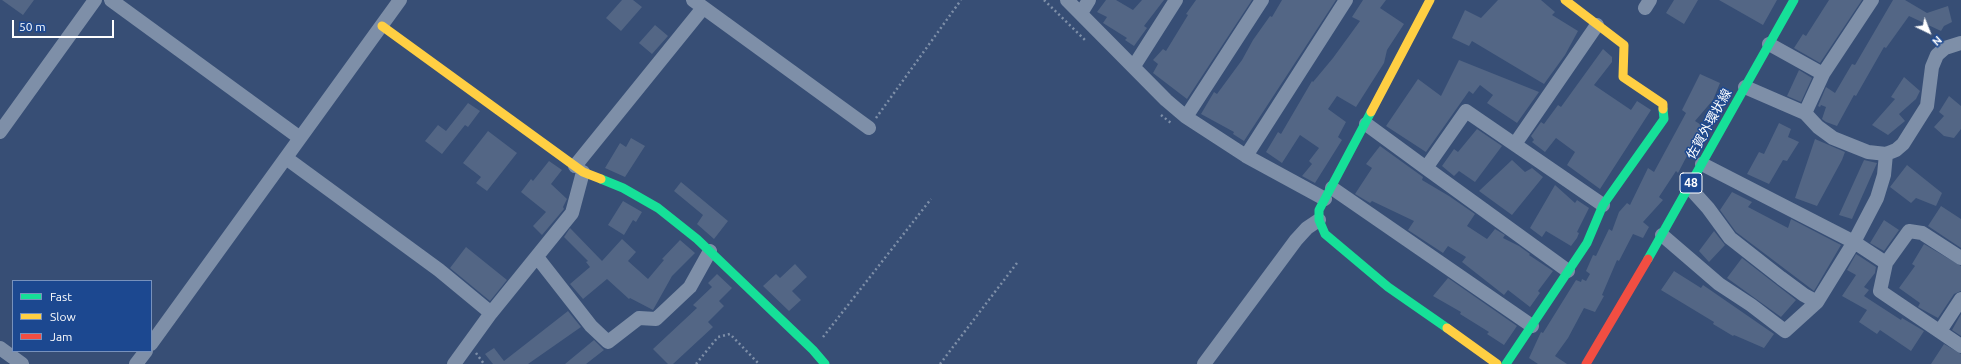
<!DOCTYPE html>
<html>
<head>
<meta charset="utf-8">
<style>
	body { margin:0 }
	#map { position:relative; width:1961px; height:364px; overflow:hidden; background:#374e75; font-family:Ubuntu,sans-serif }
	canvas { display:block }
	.legend { position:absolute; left:12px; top:280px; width:140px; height:72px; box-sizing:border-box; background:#1c4890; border:1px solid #7791bc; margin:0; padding:5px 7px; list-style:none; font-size:12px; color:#fff }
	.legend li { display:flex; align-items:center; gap:8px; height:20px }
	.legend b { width:20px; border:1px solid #7791bc }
	.north { position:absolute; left:1909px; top:12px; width:40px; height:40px; -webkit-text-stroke:3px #1c4890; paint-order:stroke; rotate:137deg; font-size:11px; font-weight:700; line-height:16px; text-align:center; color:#fff }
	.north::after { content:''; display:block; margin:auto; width:14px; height:18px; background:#fff; clip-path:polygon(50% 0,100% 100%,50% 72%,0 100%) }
	.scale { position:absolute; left:12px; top:20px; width:102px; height:18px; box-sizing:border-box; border:2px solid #fff; border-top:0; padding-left:5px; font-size:12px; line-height:14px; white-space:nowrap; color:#fff; -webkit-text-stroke:3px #1c4890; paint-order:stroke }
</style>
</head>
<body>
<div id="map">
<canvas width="1961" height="364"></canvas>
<ul class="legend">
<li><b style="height:5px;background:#16e098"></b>Fast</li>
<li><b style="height:5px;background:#ffcf43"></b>Slow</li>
<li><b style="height:5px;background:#f24e42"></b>Jam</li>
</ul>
<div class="north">N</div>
<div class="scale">50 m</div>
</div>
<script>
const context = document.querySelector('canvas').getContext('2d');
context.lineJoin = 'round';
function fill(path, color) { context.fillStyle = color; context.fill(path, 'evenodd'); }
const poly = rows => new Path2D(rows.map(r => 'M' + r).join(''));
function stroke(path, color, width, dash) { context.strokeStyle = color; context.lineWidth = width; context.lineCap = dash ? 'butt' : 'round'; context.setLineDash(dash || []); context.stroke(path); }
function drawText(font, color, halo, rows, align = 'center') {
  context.font = font + ' Ubuntu,"Noto Sans JP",sans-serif'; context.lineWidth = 3; context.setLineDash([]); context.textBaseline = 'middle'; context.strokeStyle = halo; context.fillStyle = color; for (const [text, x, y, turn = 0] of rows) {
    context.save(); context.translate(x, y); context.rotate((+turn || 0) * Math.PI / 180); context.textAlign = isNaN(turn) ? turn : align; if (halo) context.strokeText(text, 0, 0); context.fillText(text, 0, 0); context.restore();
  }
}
const building = poly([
	[2,0,34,0,23,15],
	[622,0,633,0,642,7,621,31,606,18],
	[1106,0,1116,0,1133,10,1142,0,1164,0,1144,26,1147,28,1134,46,1125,40,1127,38,1103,23,1107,17,1097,12],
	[1196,0,1252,0,1187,99,1153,73,1158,64,1153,60,1163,49,1166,51,1188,15,1186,14],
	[1282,0,1336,0,1244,141,1233,134,1234,132,1201,114,1214,92,1217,94,1242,60,1253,40,1270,16,1272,17],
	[1363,0,1386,0,1380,8,1404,24,1387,50,1384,63,1356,107,1337,96,1328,109,1346,122,1338,137,1342,140,1315,183,1302,176,1312,164,1309,161,1319,148,1300,135,1282,163,1266,152,1278,132,1281,134,1312,81,1313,82,1333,58,1360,21,1352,17],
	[1498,0,1541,0,1555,12,1552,15,1578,31,1565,55,1544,84,1472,41,1469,46,1452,38,1465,10,1481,18],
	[1674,0,1698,0,1684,24,1666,13],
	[1719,0,1777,0,1763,25],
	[1829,0,1862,0,1820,63,1794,48,1803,34,1806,36],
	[1893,0,1905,0,1927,13,1948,6,1952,22,1944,26,1941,31,1909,16,1886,48,1884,47,1856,96,1854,95,1837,126,1826,122,1822,119,1826,107,1821,105,1820,107,1818,106,1826,87,1835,93,1852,64,1855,65],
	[655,25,668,36,652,54,639,43],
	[1603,49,1612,57,1612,62,1594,85,1631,110,1637,101,1651,110,1600,189,1567,165,1575,152,1556,138,1545,152,1532,142,1534,140,1531,136,1541,122,1544,124,1558,105,1561,107],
	[1459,60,1539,92,1517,123,1487,103,1493,95,1480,85,1473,94,1469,91,1426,152,1386,126,1418,79,1441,96],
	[1799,70,1812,78,1801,102,1787,96],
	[1700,74,1720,83,1713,100,1695,121,1706,128,1692,151,1690,150,1678,173,1676,171,1659,197,1663,200,1643,222,1649,227,1643,238,1633,234,1619,261,1617,260,1602,295,1604,296,1595,312,1584,308,1568,338,1555,356,1567,364,1538,364,1529,358,1541,332,1543,333,1576,280,1581,282,1582,279,1586,281,1590,274,1586,271,1593,255,1596,256,1609,229,1612,231,1619,212,1627,203,1630,205,1648,168,1654,172,1686,113,1682,110],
	[1904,77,1920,91,1916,99,1899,114,1905,121,1888,135,1872,125,1895,99,1891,97],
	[1949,96,1961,106,1961,129,1954,138,1944,136,1934,127,1944,116,1939,112],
	[468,103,480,111,468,127,465,125,442,154,425,141,438,125,446,131],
	[1779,123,1791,129,1788,137,1799,142,1787,161,1783,160,1769,184,1747,174,1759,152,1764,154],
	[1477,129,1502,146,1475,182,1459,171,1454,176,1442,166,1454,149,1458,152],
	[488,131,517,153,487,191,476,183,481,177,463,163],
	[631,138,645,146,625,177,605,168,620,143,626,147],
	[1815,139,1845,152,1842,160,1817,206,1795,198],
	[1380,146,1423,177,1422,180,1449,196,1475,214,1467,226,1487,239,1495,229,1505,235,1503,238,1519,246,1530,254,1529,255,1553,271,1538,291,1540,293,1530,307,1508,290,1504,295,1462,262,1466,257,1448,246,1443,253,1408,230,1414,221,1372,201,1370,203,1355,194,1372,168,1366,164],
	[1512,160,1525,172,1532,168,1543,177,1512,215,1479,191],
	[1864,160,1877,163,1852,219,1839,215],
	[549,161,562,170,551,184,567,199,563,207,564,209,542,235,533,226,546,212,521,192,531,179,533,181],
	[1907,165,1942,193,1936,206,1916,198,1911,203,1890,187],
	[681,182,728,221,714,239,697,224,703,215,674,191],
	[1555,185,1575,203,1577,200,1589,208,1577,232,1579,233,1577,238,1571,246,1546,231,1542,237,1530,228],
	[1732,192,1752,202,1748,207,1788,228,1791,219,1841,245,1814,291,1736,232,1720,210],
	[623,201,642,212,636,222,633,220,624,235,608,225],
	[1941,206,1961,219,1961,248,1928,226],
	[1884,220,1899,230,1884,251,1870,243],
	[570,228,602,261,622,239,636,252,628,261,648,279,664,260,662,259,680,240,695,253,672,276,653,310,630,298,629,299,607,279,583,299,570,284,590,267,586,262,588,261,564,237],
	[1714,231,1725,245,1709,262,1699,251],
	[1924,244,1961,266,1961,291,1954,294,1938,318,1918,307,1920,303,1899,288,1915,266,1912,264],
	[466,247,507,280,490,301,450,268],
	[1856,254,1876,267,1875,273,1864,287,1869,290,1864,296,1901,320,1902,318,1924,331,1911,351,1880,330,1877,334,1859,322,1867,310,1842,296,1856,275,1847,270],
	[1742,258,1796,300,1781,317,1727,278],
	[795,264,807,277,792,291,801,300,789,311,763,286,776,274,780,278],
	[1674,271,1701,288,1703,285,1774,334,1764,348,1734,335,1733,336,1713,324,1714,322,1661,290],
	[717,274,732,288,719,301,724,306,708,322,713,327,673,364,668,364,653,349,697,308,693,305,712,287,708,283],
	[1448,278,1517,326,1504,345,1487,334,1489,332,1460,314,1461,312,1433,296],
	[568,311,581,327,528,364,493,364,485,354,494,348,504,361],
	[1961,314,1961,336,1952,330],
	[594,340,604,350,586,364,565,364],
	[1944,344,1961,354,1961,364,1931,364]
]);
const path = poly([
	[1044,0,1085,40],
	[1161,115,1171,123],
	[876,118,961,0],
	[823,337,931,199],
	[476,353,484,364],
	[696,364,718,337,730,334,759,364],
	[940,364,1017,263]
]);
const street = poly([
	[111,0,300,138],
	[693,0,869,128],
	[1067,0,1166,100,1186,117,1246,156,1325,199],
	[1645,8,1650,0],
	[1081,13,1089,0],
	[1769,44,1823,74,1805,113],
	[1134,66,1176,0],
	[1823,74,1872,0],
	[1745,87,1805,113,1818,127,1833,138,1868,152,1886,154,1896,150,1903,144,1927,106,1932,67,1937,55,1945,48,1961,43],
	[1186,117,1262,0],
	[1366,124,1426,168,1466,111,1603,205],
	[0,132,95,0],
	[1515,144,1597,25],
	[1246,156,1346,0],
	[286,158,439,270,491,313],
	[1702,164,1854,242,1886,263,1880,291,1961,346],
	[575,166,703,8],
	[1426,168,1568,271],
	[1689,187,1708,208,1730,238,1781,278,1804,295,1817,302],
	[1332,188,1532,326],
	[1662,235,1719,284,1751,305,1785,331,1817,302,1854,242,1877,198,1884,175,1886,154],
	[537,257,591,326,608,342,639,318,656,319,690,287,710,251],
	[1886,263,1909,231,1922,233,1961,258],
	[1940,331,1961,299],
	[151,344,400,0],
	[0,348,22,364],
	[136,364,146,351],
	[454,364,491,313,572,213,583,172],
	[1204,364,1296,240,1307,228,1319,220]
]);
const fast = poly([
	[1371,112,1319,210,1319,220,1325,234,1388,287,1447,328],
	[601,179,623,188,658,208,697,239,813,350,825,364],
	[1648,259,1794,0],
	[1506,364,1587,243,1603,205,1664,119,1663,109]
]);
const slow = poly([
	[1565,0,1624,45,1623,77,1663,104,1663,109],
	[382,26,583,172,601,179],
	[1371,112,1430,0],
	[1447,328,1497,364]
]);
const jam = poly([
	[1586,364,1648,259]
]);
const shields = [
	[1691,183,22]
];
const shieldNames = [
	["48",1691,183]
];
const streetNames = [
	["佐賀外環状線",1709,124,-61]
];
fill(building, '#536685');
stroke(path, '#7e8fa8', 2.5, [2, 3]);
stroke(street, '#7e8fa8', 14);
stroke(fast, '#16e098', 9);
stroke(slow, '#ffcf43', 9);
stroke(jam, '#f24e42', 9);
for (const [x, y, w] of shields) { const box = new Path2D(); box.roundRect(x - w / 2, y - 10, w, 20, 3); context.fillStyle = '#1c4890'; context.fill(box); stroke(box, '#fff', 1); }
drawText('bold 12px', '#fff', null, shieldNames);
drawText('13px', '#fff', '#1c4890', streetNames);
</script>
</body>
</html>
